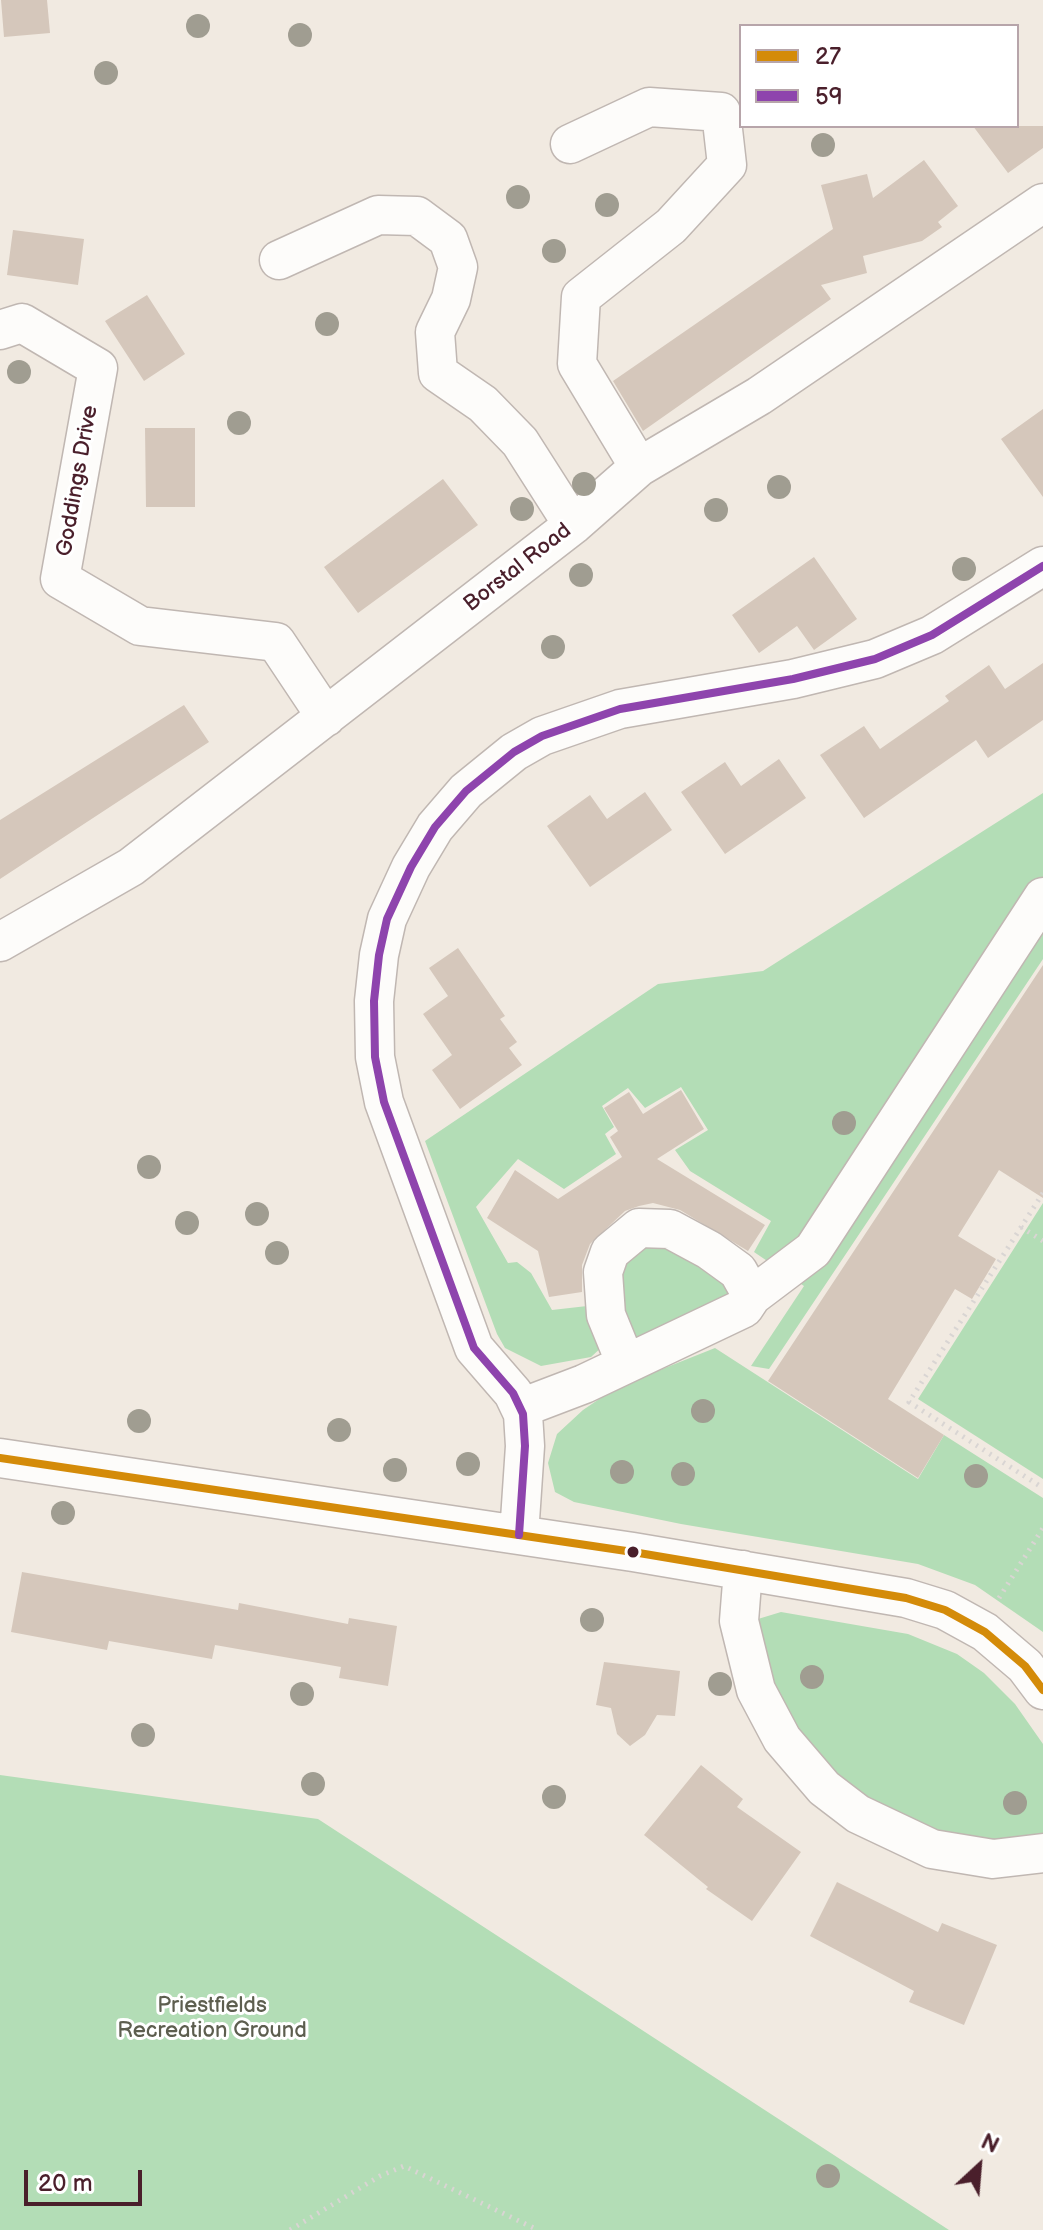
<!DOCTYPE html>
<html>
<head>
<meta charset="utf-8">
<style>
	body { margin:0 }
	#map { position:relative; width:1043px; height:2230px; overflow:hidden; background:#f1eae1; font-family:"Balsamiq Sans",sans-serif }
	canvas { display:block }
	.legend { position:absolute; left:739px; top:24px; width:280px; height:104px; box-sizing:border-box; background:#fff; border:2px solid #b7a5aa; margin:0; padding:10px 14px; list-style:none; font-size:24px; color:#4a1f2b }
	.legend li { display:flex; align-items:center; gap:16px; height:40px }
	.legend b { width:40px; border:2px solid #b7a5aa }
	.north { position:absolute; left:939px; top:2126px; width:80px; height:80px; -webkit-text-stroke:6px #fff; paint-order:stroke; rotate:26deg; font-size:22px; font-weight:700; line-height:32px; text-align:center; color:#4a1f2b }
	.north::after { content:''; display:block; margin:auto; width:28px; height:36px; background:#4a1f2b; clip-path:polygon(50% 0,100% 100%,50% 72%,0 100%) }
	.scale { position:absolute; left:24px; top:2170px; width:118px; height:36px; box-sizing:border-box; border:4px solid #4a1f2b; border-top:0; padding-left:10px; font-size:24px; line-height:28px; white-space:nowrap; color:#4a1f2b; -webkit-text-stroke:6px #fff; paint-order:stroke }
</style>
</head>
<body>
<div id="map">
<canvas width="1043" height="2230"></canvas>
<ul class="legend">
<li><b style="height:10px;background:#d48b09"></b>27</li>
<li><b style="height:10px;background:#8e44ad"></b>59</li>
</ul>
<div class="north">N</div>
<div class="scale">20 m</div>
</div>
<script>
const context = document.querySelector('canvas').getContext('2d');
context.lineJoin = 'round';
function fill(path, color) { context.fillStyle = color; context.fill(path, 'evenodd'); }
const poly = rows => new Path2D(rows.map(r => 'M' + r).join(''));
function stroke(path, color, width, dash) { context.strokeStyle = color; context.lineWidth = width; context.lineCap = dash ? 'butt' : 'round'; context.setLineDash(dash || []); context.stroke(path); }
function drawText(font, color, halo, rows, align = 'center') {
  context.font = font + ' "Balsamiq Sans",sans-serif'; context.lineWidth = 6; context.setLineDash([]); context.textBaseline = 'middle'; context.strokeStyle = halo; context.fillStyle = color; for (const [text, x, y, turn = 0] of rows) {
    context.save(); context.translate(x, y); context.rotate((+turn || 0) * Math.PI / 180); context.textAlign = isNaN(turn) ? turn : align; if (halo) context.strokeText(text, 0, 0); context.fillText(text, 0, 0); context.restore();
  }
}
const green = poly([
	[1043,793,1043,959,769,1369,751,1366,804,1286,754,1252,771,1221,690,1171,675,1150,708,1130,681,1087,645,1108,628,1088,602,1106,614,1127,605,1134,616,1154,564,1189,518,1159,476,1207,508,1263,517,1262,531,1273,552,1310,596,1305,603,1346,591,1357,541,1366,505,1348,497,1334,425,1141,658,984,763,971],
	[1043,1203,1043,1479,918,1399],
	[651,1241,726,1275,734,1302,629,1354,618,1257],
	[715,1348,918,1479,944,1435,1043,1498,1043,1632,975,1585,918,1564,681,1524,574,1502,555,1492,548,1463,557,1434,583,1410,617,1387],
	[781,1612,908,1634,957,1654,984,1673,1015,1704,1043,1744,1043,1841,958,1842,834,1782,780,1714,757,1633,758,1619],
	[0,1775,318,1819,949,2230,0,2230]
]);
const building = poly([
	[1,0,47,0,50,33,4,37],
	[973,126,1043,126,1043,148,1008,173],
	[924,160,958,206,938,222,942,227,922,241,863,256,867,273,821,285,831,299,643,431,613,381,833,229,821,185,867,174,873,198],
	[13,230,84,239,78,285,7,275],
	[147,295,185,354,144,381,105,321],
	[1043,409,1043,497,1001,439],
	[145,428,195,428,195,507,146,507],
	[443,479,478,525,358,613,324,567],
	[814,557,857,619,814,650,797,626,759,653,732,615],
	[1043,663,1043,720,988,758,976,740,864,818,820,755,864,726,880,749,949,701,945,696,989,665,1005,689],
	[184,705,209,742,0,879,0,820],
	[779,759,806,798,725,854,681,792,725,762,741,786],
	[645,792,672,830,590,887,547,826,590,795,607,819],
	[458,948,505,1016,500,1019,517,1042,509,1048,522,1065,460,1109,432,1070,452,1055,423,1014,448,996,429,968],
	[1043,965,1043,1198,999,1170,958,1236,996,1259,972,1299,955,1289,888,1399,944,1435,918,1478,768,1381],
	[681,1090,704,1129,657,1159,765,1225,748,1251,680,1210,653,1203,639,1206,625,1211,590,1244,582,1265,582,1292,549,1297,538,1251,487,1218,515,1170,558,1199,622,1157,610,1137,618,1131,604,1108,629,1092,643,1114],
	[22,1572,238,1610,239,1603,348,1624,349,1618,397,1626,388,1686,339,1678,341,1667,215,1645,212,1659,109,1641,107,1650,11,1632],
	[604,1662,680,1671,675,1716,657,1715,645,1735,630,1746,617,1734,611,1708,596,1705],
	[701,1765,743,1799,737,1807,801,1852,752,1921,706,1889,708,1887,644,1835],
	[837,1882,938,1932,942,1923,997,1945,964,2025,909,2002,914,1991,810,1936]
]);
const path = poly([
	[1043,1193,909,1402,1043,1488],
	[1021,1227,1043,1241],
	[999,1598,1043,1528],
	[290,2230,380,2176,404,2166,538,2230]
]);
const minor = poly([
	[570,144,649,107,721,112,727,165,671,226,581,297,577,364,639,467],
	[279,260,378,215,417,216,448,239,458,267,451,299,435,332,438,373,483,404,520,442,573,525],
	[0,330,22,323,98,368,60,579,140,626,276,642,326,717],
	[0,942,131,867,573,525,639,467,759,396,1043,203],
	[626,1364,606,1315,603,1272,610,1252,639,1228,670,1229,709,1250,738,1271,752,1296],
	[521,1408,584,1384,744,1308,752,1296,813,1250,1043,897],
	[0,1458,633,1552,906,1598,945,1610,985,1632,1025,1666,1043,1690],
	[519,1535,525,1446,523,1414,513,1393,474,1348,384,1102,375,1057,374,1001,379,955,387,919,411,867,435,827,466,791,514,752,542,736,620,709,793,679,875,659,932,635,1043,566],
	[743,1570,739,1621,756,1690,782,1739,824,1788,858,1814,932,1849,993,1859,1043,1853]
]);
const bus1 = poly([
	[0,1458,633,1552,906,1598,945,1610,985,1632,1025,1666,1043,1690]
]);
const bus2 = poly([
	[519,1535,525,1446,523,1414,513,1393,474,1348,384,1102,375,1057,374,1001,379,955,387,919,411,867,435,827,466,791,514,752,542,736,620,709,793,679,875,659,932,635,1043,566]
]);
const trees = [
	[198,26],
	[300,35],
	[106,73],
	[823,145],
	[518,197],
	[607,205],
	[554,251],
	[327,324],
	[19,372],
	[239,423],
	[584,484],
	[779,487],
	[522,509],
	[716,510],
	[964,569],
	[581,575],
	[553,647],
	[844,1123],
	[149,1167],
	[257,1214],
	[187,1223],
	[277,1253],
	[703,1411],
	[139,1421],
	[339,1430],
	[468,1464],
	[395,1470],
	[622,1472],
	[683,1474],
	[976,1476],
	[63,1513],
	[592,1620],
	[812,1677],
	[720,1684],
	[302,1694],
	[143,1735],
	[313,1784],
	[554,1797],
	[1015,1803],
	[828,2176]
];
const markers = [
	[633,1552,7,"#4a1f2b"]
];
const streetNames = [
	["Goddings Drive",78,481,-80],
	["Borstal Road",518,568,-38]
];
const parkNames = [
	["Priestfields",212,2006],
	["Recreation Ground",212,2031]
];
fill(green, '#b3ddb6');
fill(building, '#d5c7bb');
stroke(minor, '#c0b7b2', 41);
stroke(path, '#d9d5d3', 5, [2, 6]);
stroke(minor, '#fdfcfa', 38);
stroke(bus1, '#d48b09', 8);
stroke(bus2, '#8e44ad', 8);
context.fillStyle = '#a09d91';
for (const [x, y] of trees) { context.beginPath(); context.arc(x, y, 12, 0, 2 * Math.PI); context.fill(); }
for (const [x, y, r, color] of markers) { const dot = new Path2D(); dot.arc(x, y, r, 0, 2 * Math.PI); context.fillStyle = color; context.fill(dot); stroke(dot, '#fff', 3); }
drawText('22px', '#4a1f2b', '#fff', streetNames);
drawText('22px', '#5d5e4f', '#fff', parkNames);
</script>
</body>
</html>
